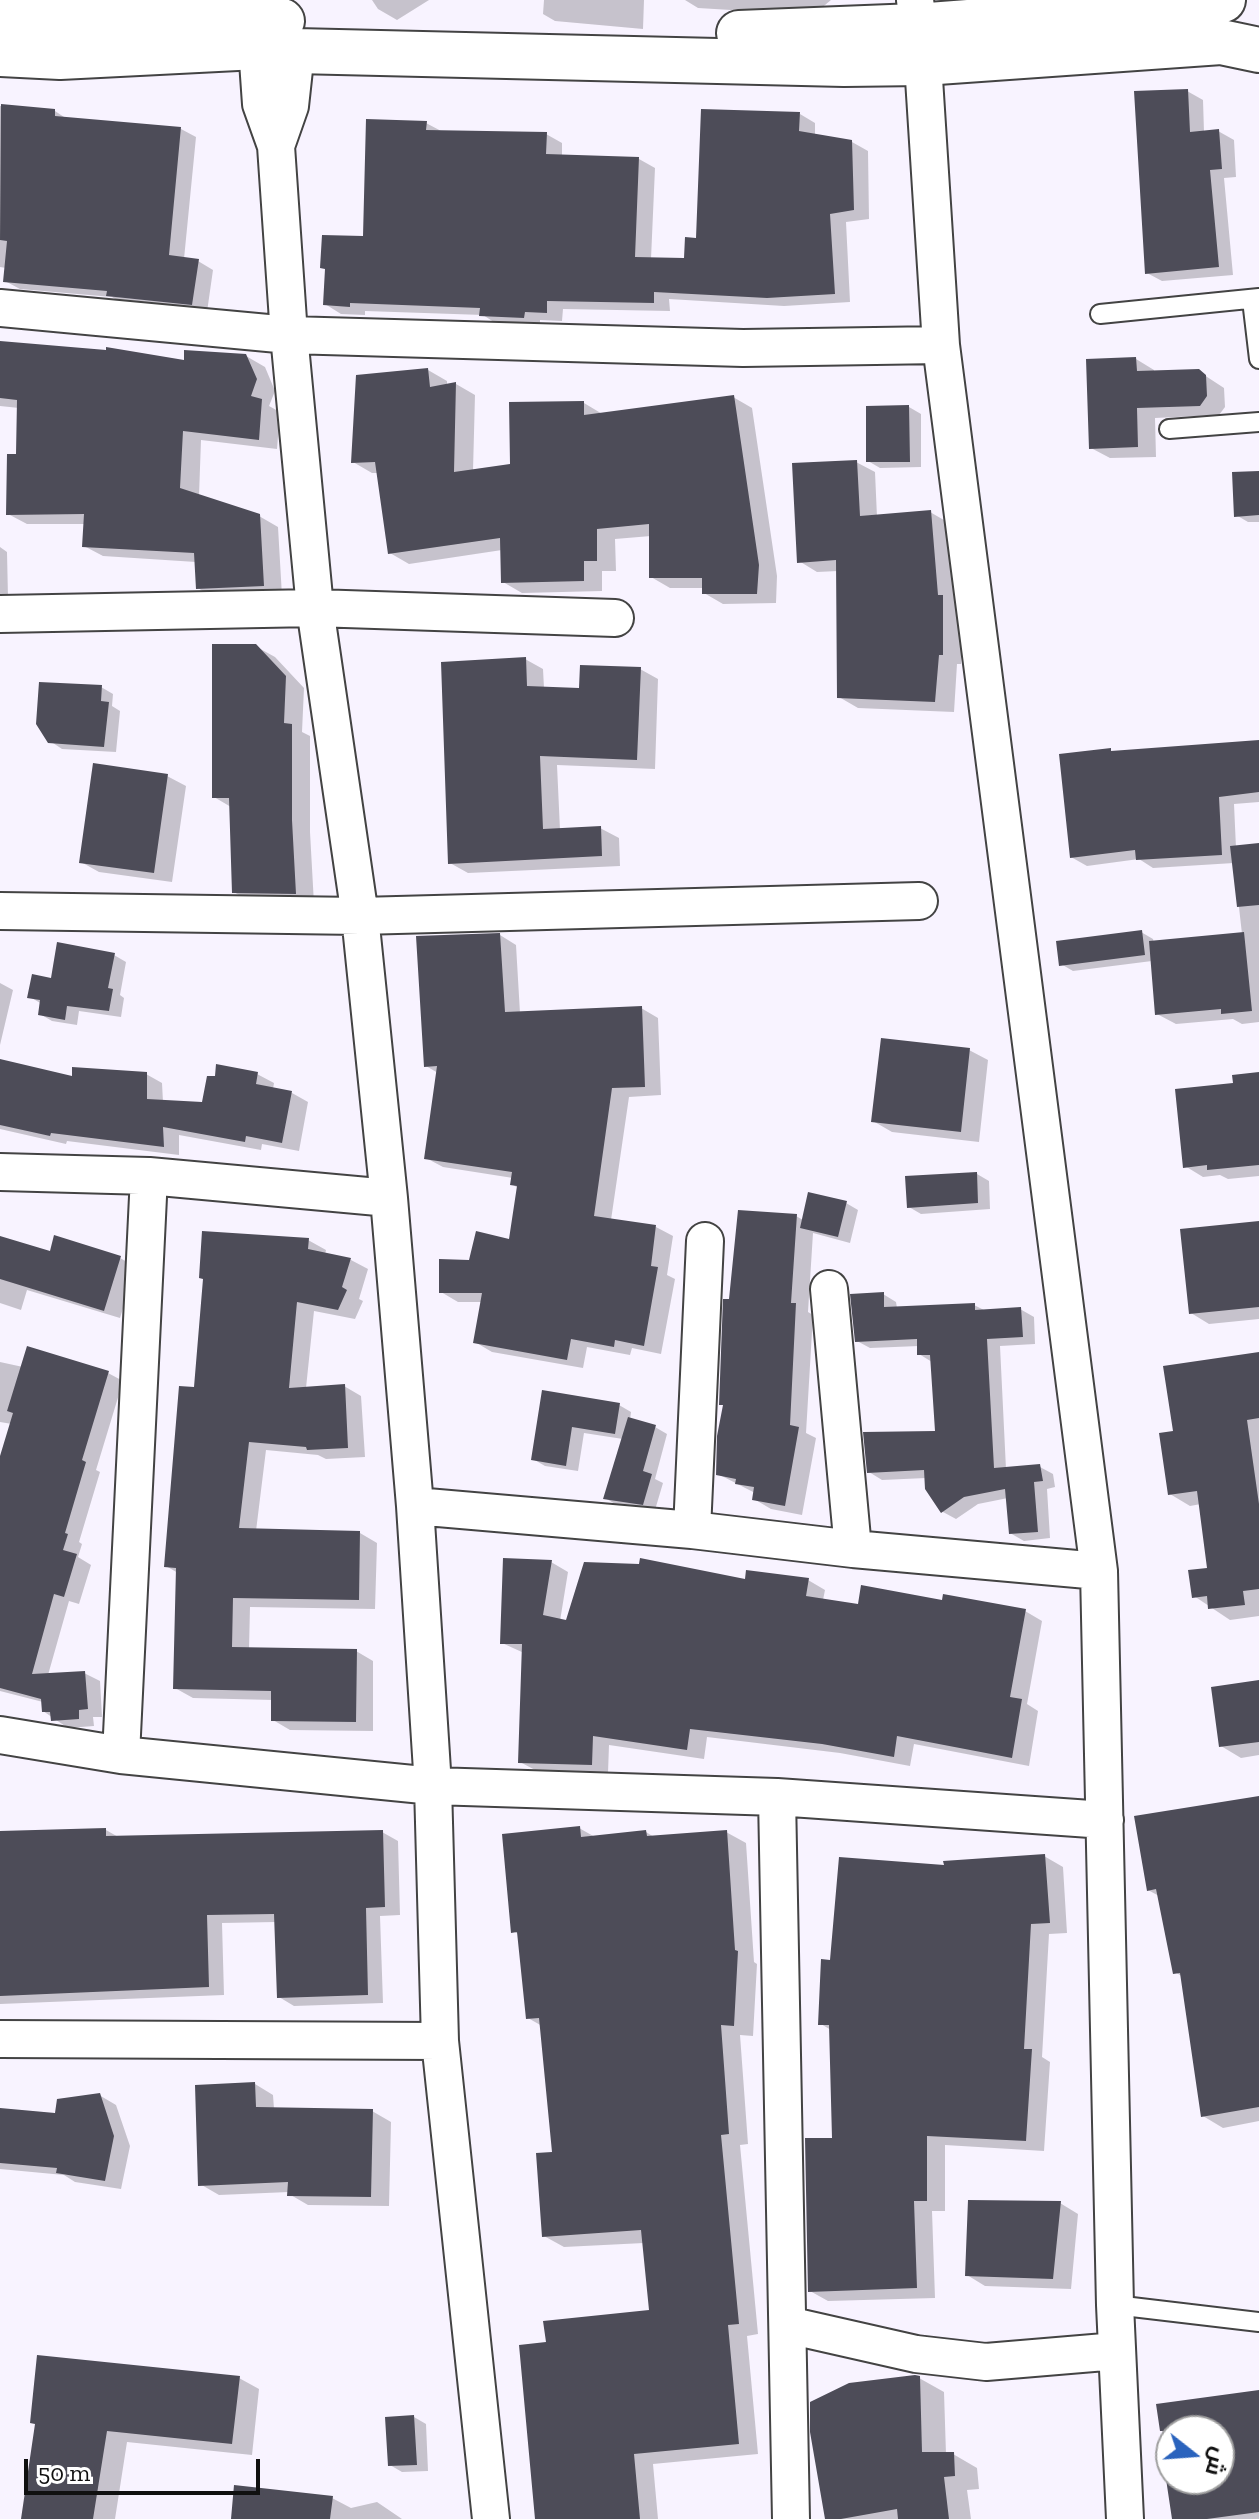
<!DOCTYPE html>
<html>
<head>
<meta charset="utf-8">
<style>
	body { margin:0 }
	#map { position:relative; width:1259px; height:2519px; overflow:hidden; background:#f8f3ff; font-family:"Zilla Slab",Cairo,serif }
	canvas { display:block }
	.north { position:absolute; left:1155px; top:2415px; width:80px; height:80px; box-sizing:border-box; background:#fff; border:2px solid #9f9f9f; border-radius:50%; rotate:107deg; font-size:22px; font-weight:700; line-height:32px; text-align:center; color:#101010 }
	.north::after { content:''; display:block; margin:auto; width:28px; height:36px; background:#2a63bd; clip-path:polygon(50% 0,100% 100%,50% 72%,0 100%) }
	.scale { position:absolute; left:24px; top:2459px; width:236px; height:36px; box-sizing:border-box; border:4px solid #101010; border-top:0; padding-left:10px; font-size:24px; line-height:28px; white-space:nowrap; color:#101010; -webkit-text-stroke:6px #fff; paint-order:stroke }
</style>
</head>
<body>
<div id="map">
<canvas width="1259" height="2519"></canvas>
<div class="north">ش</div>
<div class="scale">50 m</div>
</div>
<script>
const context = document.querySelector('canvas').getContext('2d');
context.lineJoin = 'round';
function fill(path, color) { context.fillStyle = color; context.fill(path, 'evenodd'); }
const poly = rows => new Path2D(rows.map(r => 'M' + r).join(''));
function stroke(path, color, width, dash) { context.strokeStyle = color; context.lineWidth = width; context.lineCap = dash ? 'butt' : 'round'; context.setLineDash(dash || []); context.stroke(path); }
const shadow = poly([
	[372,0,429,0,397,20,378,9],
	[544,0,644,0,643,29,555,21,543,14],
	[685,0,831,0,813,15,698,8],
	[1187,91,1203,100,1204,132,1218,131,1234,140,1236,177,1224,178,1233,275,1162,281,1147,273],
	[0,106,55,111,67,119,181,129,196,137,184,259,198,261,213,270,207,312,123,304,112,297,20,289,5,281,6,268,0,267],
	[800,114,815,123,815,135,852,142,868,151,869,219,846,222,850,302,784,306,669,299,670,311,563,309,562,321,540,320,540,326,497,324,483,315,365,311,365,315,341,314,325,304,365,239,426,123,443,132,546,134,562,143,562,156,639,159,655,168,651,259,686,260,698,240],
	[0,342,185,363,246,356,265,367,275,391,269,406,280,412,277,449,201,440,199,496,259,516,278,527,282,596,216,599,198,588,196,562,103,556,84,546,86,524,27,524,8,514,18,456,19,408,0,406],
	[1136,359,1154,370,1154,373,1198,371,1224,388,1225,407,1219,415,1155,418,1156,457,1110,458,1091,448],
	[428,370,447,381,447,386,456,384,475,395,473,471,512,466,584,403,604,415,733,397,752,408,777,576,776,603,723,604,704,593,704,588,670,588,651,577,651,536,615,539,616,571,602,571,602,591,522,593,503,582,502,550,409,564,390,553,378,473,372,473,353,462],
	[909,407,921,414,921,467,880,468,868,461],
	[856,462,875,472,877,517,930,512,949,523,956,604,961,607,961,664,957,664,954,712,858,708,839,697,838,571,817,572,799,561],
	[1259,473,1259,522,1248,522,1236,515],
	[0,547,7,552,8,598,0,598],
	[255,646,275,657,304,688,302,732,310,736,310,832,314,904,252,903,234,892,231,807,214,797],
	[525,659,543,669,544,688,581,690,640,669,658,679,655,769,557,765,560,830,600,828,619,838,620,866,468,873,450,863],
	[101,687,113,694,112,706,120,711,116,752,62,749,50,741],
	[1259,742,1259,802,1234,804,1236,848,1259,845,1259,1022,1242,1024,1233,1019,1176,1024,1157,1014,1152,961,1073,971,1061,964,1141,932,1153,939,1154,943,1242,934,1234,863,1153,868,1139,859,1087,866,1071,857,1110,750,1115,753],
	[167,776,186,786,172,882,99,872,81,862],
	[500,935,516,945,520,1013,641,1008,658,1018,661,1095,629,1097,611,1220,656,1227,673,1236,667,1275,675,1279,661,1354,632,1348,630,1355,587,1347,583,1368,492,1352,475,1342,483,1302,458,1302,441,1292,471,1262,510,1242,518,1188,512,1184,513,1178,443,1167,426,1158,438,1073,426,1066],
	[114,955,126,962,120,995,124,998,121,1017,79,1011,77,1025,52,1021,40,1014,42,1004,30,997,52,980],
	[0,983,13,990,0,1045],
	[969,1050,988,1060,979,1142,892,1132,873,1121],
	[0,1061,74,1078,146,1074,162,1083,163,1102,203,1105,257,1074,274,1083,273,1089,292,1093,308,1102,299,1151,262,1144,261,1150,179,1135,179,1155,67,1141,66,1144,0,1129],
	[1259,1074,1259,1176,1228,1179,1220,1175,1203,1177,1185,1166,1235,1085],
	[977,1174,989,1181,990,1209,921,1214,909,1207],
	[846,1203,858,1210,850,1243,813,1233,808,1312,813,1315,806,1433,816,1438,802,1515,771,1509,754,1499,755,1493,718,1474,725,1406,721,1404,730,1301,796,1216,803,1220],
	[1259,1223,1259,1319,1209,1324,1191,1313],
	[0,1238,51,1253,120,1258,136,1267,120,1318,27,1290,21,1310,0,1303],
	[308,1240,326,1250,325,1255,351,1260,368,1269,359,1299,363,1301,355,1319,314,1311,306,1388,344,1386,361,1396,365,1457,326,1459,318,1455,266,1450,256,1531,360,1533,377,1543,375,1609,250,1607,249,1649,356,1651,373,1661,373,1731,290,1730,273,1720,273,1700,193,1698,175,1688,178,1573,166,1566,195,1389],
	[883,1294,896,1302,897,1308,974,1305,986,1311,1020,1309,1034,1317,1035,1344,1000,1346,1006,1469,1040,1467,1053,1474,1055,1487,1047,1489,1050,1538,1024,1541,1010,1533,1008,1498,978,1504,956,1519,943,1512,926,1478,882,1480,869,1472,937,1433,932,1362,919,1354,919,1346,870,1348,857,1341],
	[1259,1354,1259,1616,1230,1620,1194,1596,1209,1569,1201,1504,1190,1506,1170,1494,1175,1433],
	[0,1362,23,1367,108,1373,123,1381,96,1470,100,1472,79,1542,82,1544,78,1557,91,1565,79,1604,69,1601,48,1675,84,1673,100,1681,102,1717,93,1717,94,1726,68,1728,43,1711,43,1702,0,1691,0,1463,12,1424,0,1422],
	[543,1393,619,1405,631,1412,630,1420,655,1427,667,1434,655,1479,663,1483,655,1510,617,1505,605,1498,623,1439,584,1433,578,1471,545,1466,533,1459],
	[551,1562,568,1572,560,1621,747,1581,808,1580,825,1590,823,1600,859,1606,943,1603,1025,1611,1042,1621,1027,1704,1038,1711,1029,1766,914,1744,910,1766,840,1753,707,1737,704,1759,609,1745,608,1773,537,1771,520,1762,524,1653,502,1643],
	[1259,1682,1259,1755,1241,1758,1221,1746],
	[1259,1798,1259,2121,1223,2128,1203,2116,1183,1977,1175,1972,1159,1896,1148,1890],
	[579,1828,595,1837,646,1832,654,1837,726,1832,746,1843,754,1962,757,1964,753,2036,740,2035,748,2144,740,2145,758,2334,747,2336,758,2454,653,2464,658,2519,537,2519,548,2344,651,2312,644,2243,564,2247,544,2236,554,2154,542,2026,528,2018,520,1935,513,1931],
	[106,1830,120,1838,382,1832,398,1841,400,1915,380,1916,383,2003,294,2006,279,1997,276,1922,222,1923,224,1995,0,2004,0,1833],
	[1044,1856,1063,1867,1067,1933,1049,1934,1042,2057,1050,2062,1044,2151,945,2145,945,2211,932,2211,935,2298,828,2301,810,2291,834,2140,831,2030,821,2024,832,1962,946,1868],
	[255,2084,273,2095,274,2109,372,2111,391,2122,389,2206,308,2205,289,2194,289,2192,219,2195,200,2184],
	[99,2095,116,2105,130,2146,121,2189,75,2182,64,2175,0,2169,0,2110,57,2116],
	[1060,2203,1078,2214,1071,2289,985,2286,967,2275],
	[239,2378,259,2389,252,2455,127,2442,115,2519,23,2519,37,2425],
	[919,2378,944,2392,946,2454,953,2454,977,2468,979,2489,967,2490,971,2519,827,2519],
	[1259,2392,1259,2519,1174,2519,1159,2406],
	[1171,2431,1219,2431,1219,2479,1171,2479],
	[414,2417,426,2424,428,2471,402,2472,390,2465],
	[332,2498,351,2508,377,2502,402,2519,233,2519]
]);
const building = poly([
	[1188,89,1190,132,1219,129,1222,169,1210,170,1219,267,1145,274,1134,91],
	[1,104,55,109,55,116,181,127,169,255,199,259,192,305,106,296,107,291,3,282,7,241,0,240],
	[701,109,800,112,799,131,852,140,854,210,830,214,835,294,767,298,654,292,654,303,547,301,547,313,525,312,524,318,479,316,480,308,350,303,350,307,323,305,325,269,320,268,322,235,363,236,366,119,427,121,426,130,547,132,546,154,639,157,635,257,684,258,685,237,696,238],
	[0,341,106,350,106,347,184,360,184,350,246,354,257,379,251,396,262,399,259,440,183,431,180,488,260,514,264,586,196,589,194,553,82,547,84,514,6,515,7,454,16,454,17,400,0,398],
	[1136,357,1137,371,1199,369,1206,375,1207,396,1200,406,1137,408,1138,447,1089,449,1086,359],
	[428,368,430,387,456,382,454,472,510,464,509,402,584,401,584,415,734,395,759,565,757,594,702,594,702,578,649,578,649,524,597,529,597,561,584,561,584,581,501,583,500,538,388,554,375,462,351,463,356,375],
	[909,405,910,462,866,462,866,406],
	[857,460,860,516,931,510,938,595,943,595,943,655,939,655,935,702,837,698,836,560,797,563,792,463],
	[1259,471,1259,515,1234,517,1232,472],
	[212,644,256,644,286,676,284,723,292,724,292,820,296,894,232,893,229,798,212,798],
	[526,657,527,686,579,688,580,665,641,667,637,760,540,756,543,829,601,826,602,856,448,864,441,662],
	[39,682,102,685,101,701,109,702,104,747,48,743,36,724],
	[1259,740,1259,792,1219,797,1222,855,1136,860,1135,850,1070,858,1059,754,1111,748,1111,751],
	[93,763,168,774,154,873,79,863],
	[1259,843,1259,905,1237,907,1230,846],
	[1142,930,1145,955,1059,966,1056,941],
	[1244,932,1252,1011,1221,1014,1221,1009,1155,1015,1149,941],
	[500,933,505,1012,642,1006,645,1087,612,1088,594,1216,656,1225,651,1266,658,1267,644,1346,615,1340,614,1347,571,1339,567,1360,473,1343,482,1293,439,1293,439,1259,469,1260,476,1231,509,1239,517,1186,510,1185,512,1172,424,1159,437,1066,424,1067,416,936],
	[57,942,115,953,108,988,113,989,109,1011,67,1006,65,1020,38,1015,40,1000,27,998,32,974,51,978],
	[881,1038,970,1048,961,1132,871,1122],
	[0,1059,72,1076,72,1067,147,1072,147,1099,202,1102,207,1076,215,1076,216,1064,258,1072,256,1084,292,1091,282,1143,246,1136,245,1142,163,1127,164,1147,51,1133,50,1136,0,1125],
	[1259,1072,1259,1165,1207,1170,1207,1165,1183,1168,1175,1089,1233,1083,1232,1075],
	[977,1172,978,1203,907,1208,905,1176],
	[808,1192,847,1201,838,1237,800,1228],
	[738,1210,797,1214,791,1303,796,1303,790,1425,799,1427,785,1506,752,1500,754,1487,735,1484,736,1479,716,1475,717,1436,723,1405,719,1405,723,1299,729,1299],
	[1259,1221,1259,1307,1189,1314,1180,1229],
	[202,1231,309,1238,308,1249,351,1258,342,1287,347,1290,338,1310,297,1302,289,1388,345,1384,348,1448,307,1450,306,1447,249,1442,239,1528,360,1531,359,1600,233,1598,232,1647,357,1649,356,1722,271,1721,271,1691,173,1689,176,1568,164,1567,179,1386,194,1387,203,1279,199,1278],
	[54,1235,121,1256,104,1311,0,1279,0,1236,50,1251],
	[884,1292,884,1307,975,1303,975,1310,1021,1307,1023,1337,987,1339,994,1468,1040,1464,1043,1481,1034,1482,1038,1532,1009,1534,1005,1489,964,1497,941,1513,925,1489,924,1470,867,1473,863,1432,935,1431,930,1355,917,1355,917,1339,855,1342,850,1294],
	[27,1346,109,1371,82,1460,86,1462,65,1533,68,1534,63,1550,77,1554,64,1597,54,1594,32,1674,85,1671,88,1709,79,1710,79,1719,51,1721,50,1712,42,1712,41,1699,0,1688,0,1456,13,1413,7,1411],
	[1259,1352,1259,1418,1247,1420,1259,1504,1259,1589,1243,1591,1245,1605,1208,1609,1207,1596,1192,1598,1188,1570,1207,1568,1197,1491,1168,1495,1159,1433,1173,1431,1163,1366],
	[542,1390,620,1403,615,1434,572,1427,566,1466,531,1460],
	[628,1417,656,1425,643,1471,652,1474,643,1505,603,1499],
	[503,1558,552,1560,543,1615,566,1620,584,1562,639,1564,640,1558,745,1579,746,1570,809,1578,806,1596,858,1604,861,1585,942,1600,943,1594,1026,1609,1010,1697,1022,1699,1012,1758,897,1736,894,1757,822,1744,690,1729,687,1750,593,1736,592,1765,518,1763,522,1644,500,1644],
	[1259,1680,1259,1742,1219,1747,1211,1687],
	[1259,1796,1259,2107,1201,2117,1180,1973,1173,1974,1156,1889,1147,1891,1134,1816],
	[580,1826,581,1837,646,1830,647,1836,727,1830,735,1950,738,1951,734,2026,721,2025,729,2134,721,2135,739,2324,728,2325,739,2444,634,2454,640,2519,535,2519,519,2345,546,2342,543,2321,649,2310,641,2230,542,2237,536,2153,552,2152,539,2018,526,2019,517,1932,511,1933,502,1834],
	[106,1828,106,1836,383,1830,385,1907,366,1908,368,1995,277,1998,274,1914,207,1915,209,1987,0,1996,0,1831],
	[1045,1854,1050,1923,1031,1924,1024,2049,1032,2049,1026,2141,927,2136,927,2201,914,2201,917,2288,808,2292,805,2138,832,2138,829,2025,818,2025,821,1959,830,1960,839,1857,944,1865,943,1861],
	[255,2082,256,2107,373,2109,371,2197,287,2196,288,2182,198,2186,195,2085],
	[100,2093,114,2136,105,2181,56,2173,57,2168,0,2163,0,2108,55,2113,57,2099],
	[968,2200,1061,2201,1053,2279,965,2276],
	[37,2355,240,2376,232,2444,107,2431,93,2519,21,2519,35,2424,30,2423],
	[915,2375,920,2376,922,2452,954,2452,955,2476,944,2477,949,2519,898,2519,897,2509,841,2519,825,2519,810,2432,810,2402,849,2383],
	[1259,2390,1259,2512,1207,2519,1172,2519,1166,2479,1219,2479,1219,2431,1160,2431,1156,2404],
	[414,2415,417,2465,388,2466,385,2417],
	[234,2485,333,2496,330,2519,231,2519]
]);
const service = poly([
	[1252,300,1259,359],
	[1100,314,1259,298],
	[1169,429,1259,422],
	[1115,2305,1259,2322]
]);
const minor = poly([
	[915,0,923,63,941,345,1099,1571,1115,2305,1125,2519],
	[257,47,261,104,276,146,289,335,315,608,360,916,389,1198,415,1506,433,1786,440,2041,491,2519],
	[276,146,290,106,296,51],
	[0,308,289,335,743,348,941,345],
	[0,614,315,608,615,618],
	[0,911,360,916,919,901],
	[0,1172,149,1176,389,1198],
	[829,1289,853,1549],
	[415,1506,692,1530,853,1549,1099,1571],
	[692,1530,705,1241],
	[0,1735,121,1755,433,1786,777,1797,1105,1820],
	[121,1755,149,1176],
	[777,1797,791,2519],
	[0,2039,440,2041],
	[788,2325,916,2354,986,2362,1117,2351]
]);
const tertiary = poly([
	[0,14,180,16,282,21],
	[739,33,916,26,1214,3,1223,0],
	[0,54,60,57,257,47,296,51,844,64,923,63,1221,42,1259,50]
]);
fill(shadow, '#0003');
fill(building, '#4d4c58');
stroke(service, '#434343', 22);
stroke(minor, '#434343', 40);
stroke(tertiary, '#434343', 48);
stroke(service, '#fff', 18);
stroke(minor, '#fff', 36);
stroke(tertiary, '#fff', 44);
</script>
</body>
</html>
